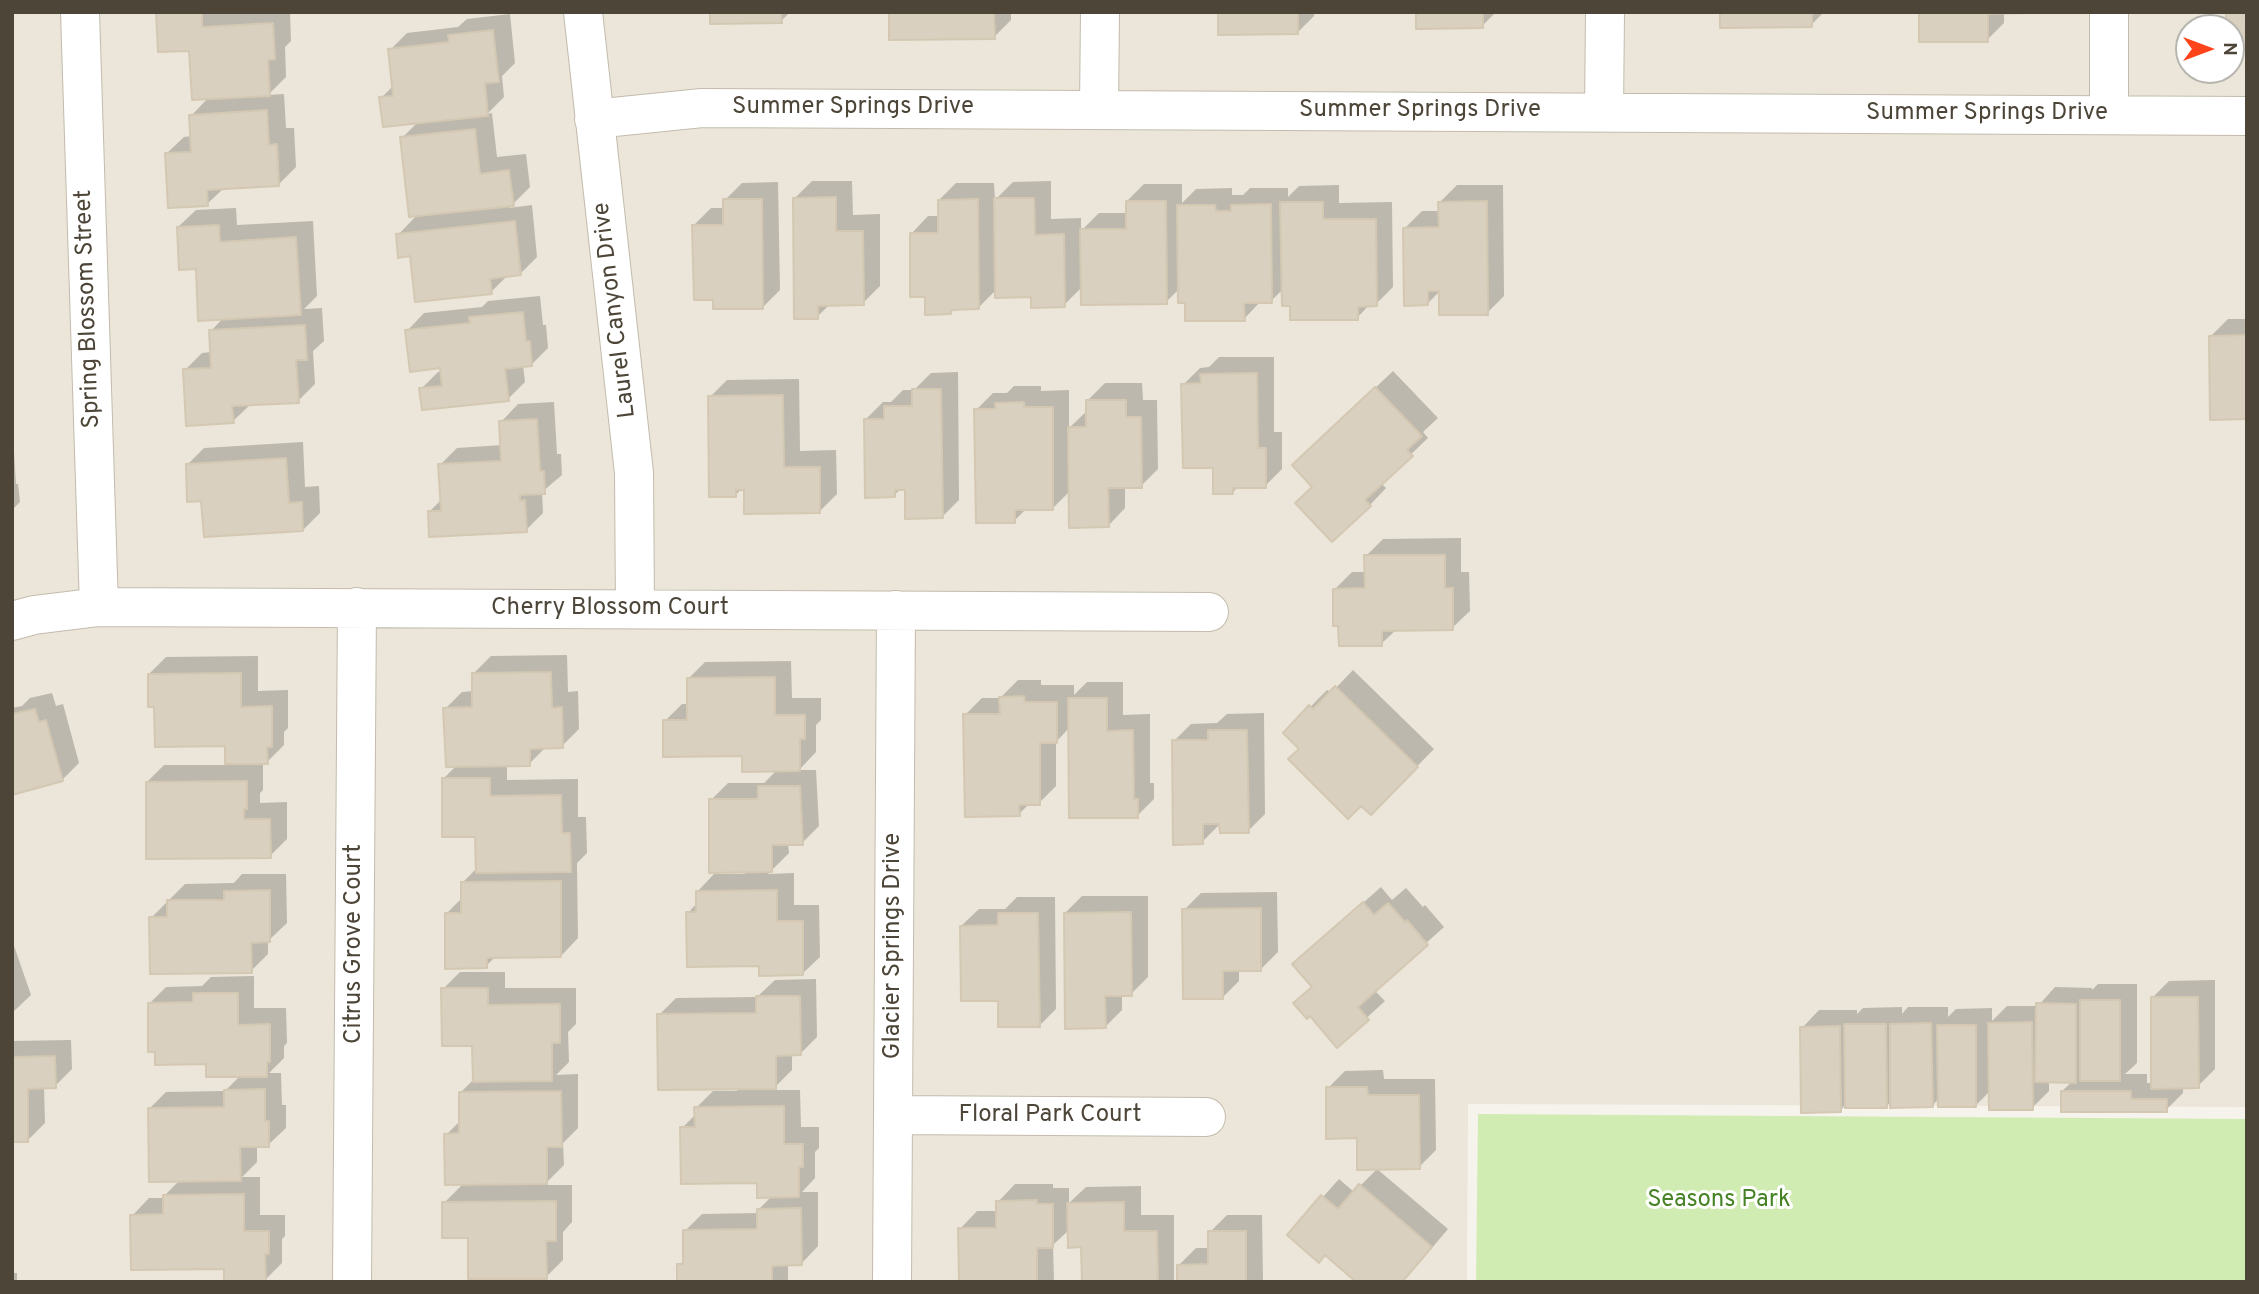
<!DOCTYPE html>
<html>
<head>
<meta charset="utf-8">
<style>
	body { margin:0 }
	#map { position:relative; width:2259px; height:1294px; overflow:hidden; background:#f6f3ec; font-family:Overpass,sans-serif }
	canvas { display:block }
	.frame { position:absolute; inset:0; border:14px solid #4c4538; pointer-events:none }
	.north { position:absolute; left:2175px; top:14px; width:70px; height:70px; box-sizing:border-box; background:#fff; border:2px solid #b7b5af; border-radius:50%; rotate:90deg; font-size:19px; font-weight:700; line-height:28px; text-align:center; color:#4c4538 }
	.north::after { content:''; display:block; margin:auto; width:24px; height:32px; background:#ff431a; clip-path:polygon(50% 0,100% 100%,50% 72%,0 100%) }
</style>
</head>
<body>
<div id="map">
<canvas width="2259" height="1294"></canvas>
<div class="frame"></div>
<div class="north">N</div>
</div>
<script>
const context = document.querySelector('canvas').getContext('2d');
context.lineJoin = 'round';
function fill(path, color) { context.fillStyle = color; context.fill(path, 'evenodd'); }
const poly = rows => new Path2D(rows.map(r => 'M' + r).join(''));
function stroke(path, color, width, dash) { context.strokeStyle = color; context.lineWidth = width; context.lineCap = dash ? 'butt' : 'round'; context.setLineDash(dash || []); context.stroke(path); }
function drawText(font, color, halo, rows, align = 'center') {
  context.font = font + ' Overpass,sans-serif'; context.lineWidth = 6; context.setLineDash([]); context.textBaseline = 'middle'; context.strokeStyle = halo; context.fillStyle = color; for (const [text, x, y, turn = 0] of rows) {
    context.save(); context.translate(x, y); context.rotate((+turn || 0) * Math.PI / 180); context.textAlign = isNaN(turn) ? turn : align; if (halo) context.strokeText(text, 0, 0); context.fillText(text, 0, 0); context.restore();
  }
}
const residential = poly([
	[12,12,2247,12,2247,1107,1468,1104,1467,1282,12,1282],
	[2189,28,2231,28,2231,70,2189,70]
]);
const green = poly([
	[1478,1114,2247,1119,2247,1282,1476,1282]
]);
const shadow = poly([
	[157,12,290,12,291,41,285,47,286,77,268,95,284,94,286,128,294,128,296,167,279,184,224,188,207,204,166,154,184,137,192,136,191,116,209,97,191,49],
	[712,12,790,12,781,21],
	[891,12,1011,12,1011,20,994,37],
	[1220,12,1314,12,1314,16,1297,33],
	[1417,12,1496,12,1482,26],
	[1722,12,1824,12,1811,25],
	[1921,12,2004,12,2004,23,1987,40],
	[510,14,515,63,502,76,504,97,487,114,492,113,497,157,526,154,530,187,509,208,532,205,537,257,520,274,508,275,491,292,411,254,398,235,418,214,402,138,418,122,381,98,394,85,390,50,407,33,458,27,467,19],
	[812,181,852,181,853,215,880,214,880,286,863,303,830,304,817,317,795,198],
	[1051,181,1051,219,1081,218,1081,231,1099,213,1128,213,1127,201,1144,184,1182,184,1182,203,1196,189,1232,188,1232,195,1243,195,1250,188,1288,188,1288,197,1299,186,1339,185,1339,203,1392,202,1393,287,1376,304,1370,304,1357,318,1291,304,1283,289,1271,301,1261,301,1244,319,1186,302,1179,289,1166,302,1082,287,1064,305,1033,295,997,289,979,307,955,308,951,313,927,295,911,234,928,216,940,216,939,200,956,183,994,183,995,200,1013,182],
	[778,182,780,290,763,307,714,299,694,225,711,208,725,208,725,200,742,183],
	[1457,185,1503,185,1504,296,1487,313,1440,291,1428,303,1405,228,1422,211,1440,211,1440,202],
	[236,208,237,225,313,221,317,296,304,309,322,308,324,341,313,351,315,384,298,401,251,404,233,421,185,370,202,353,212,352,211,331,224,317,178,227,196,210],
	[540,296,543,325,546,325,548,348,531,365,523,365,525,382,508,399,421,389,438,372,442,371,442,366,407,331,424,313,482,307,488,301],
	[2228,319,2247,319,2247,418,2211,336],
	[1219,357,1274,357,1274,432,1282,432,1282,469,1265,486,1238,487,1233,492,1183,385,1200,368,1209,367],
	[1393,371,1438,418,1423,432,1428,438,1381,483,1386,488,1370,505,1314,487,1311,449],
	[958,372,959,500,942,517,907,489,901,489,894,495,866,419,883,402,891,402,903,390,914,390,931,373],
	[799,379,800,451,836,450,837,494,820,511,746,489,742,489,735,495,710,397,727,380],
	[1105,383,1142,383,1143,400,1157,400,1158,469,1141,486,1125,486,1125,508,1108,526,1070,491,1053,508,1027,508,1014,521,976,410,993,393,1007,393,1014,386,1041,386,1041,391,1069,390,1069,428,1088,410,1088,400],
	[554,402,557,454,561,454,562,475,542,492,543,513,526,530,429,512,442,499,440,465,457,448,502,445,501,422,518,404],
	[303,442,305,487,319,486,320,513,303,530,203,499,187,465,204,448],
	[14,452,16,484,18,484,20,502,12,510,12,453],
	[1461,538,1461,572,1469,572,1470,611,1452,628,1397,629,1381,644,1335,589,1352,572,1367,572,1366,556,1383,539],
	[567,655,568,692,578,691,579,729,562,746,547,746,529,764,507,764,507,780,578,779,578,817,586,817,587,853,577,863,578,938,561,956,496,956,486,966,446,914,462,898,462,883,477,868,477,835,443,779,457,765,445,709,462,692,474,691,474,673,491,656],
	[258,656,258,691,288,690,288,728,284,732,284,745,267,762,263,762,263,790,260,793,260,803,287,802,287,839,270,856,147,782,164,765,227,765,227,744,156,705,149,674,166,657],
	[791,661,792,698,821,698,821,720,816,725,816,752,799,770,816,770,819,826,802,843,788,843,789,853,768,874,794,873,794,905,819,905,820,957,802,974,761,964,688,913,697,903,697,892,714,874,745,874,711,800,728,783,764,783,778,769,665,721,682,704,689,704,688,679,705,662],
	[1353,670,1434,749,1371,813,1285,733,1327,690,1331,693],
	[1018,680,1041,680,1041,685,1074,685,1074,695,1087,682,1123,682,1123,715,1150,714,1150,783,1154,783,1154,799,1137,816,1070,727,1056,742,1056,786,1039,803,1030,803,1019,814,965,715,982,698,1000,698],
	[52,693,56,706,63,704,79,763,62,780,12,793,12,708,22,706,30,698],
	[1264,713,1265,814,1248,831,1221,823,1202,842,1174,741,1191,724,1217,723,1227,714],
	[242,874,286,874,287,923,268,941,268,954,251,971,151,918,185,884,234,883],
	[1381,887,1392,900,1406,888,1423,907,1425,905,1444,927,1374,990,1385,1001,1337,1045,1310,1014,1295,1003,1313,985,1294,964],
	[1277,892,1278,952,1261,969,1239,969,1239,981,1222,998,1184,910,1201,893],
	[1082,896,1148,896,1148,977,1131,994,1122,994,1122,1010,1105,1027,1065,913],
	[1017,897,1055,897,1056,1009,1039,1026,999,999,961,926,979,909,1005,909],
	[12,940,31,995,12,1013],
	[460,972,505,972,505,988,576,988,576,1024,568,1032,569,1062,556,1075,578,1074,578,1128,563,1143,564,1165,544,1185,572,1185,572,1222,563,1232,563,1260,546,1277,470,1236,444,1203,464,1183,446,1135,461,1120,460,1093,474,1079,474,1044,443,989],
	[254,976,254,1008,286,1008,287,1043,284,1046,284,1058,269,1073,281,1073,282,1105,286,1105,286,1128,268,1145,257,1145,257,1162,242,1177,260,1177,260,1215,285,1215,285,1236,282,1239,282,1263,264,1281,286,1282,197,1282,226,1281,226,1267,132,1216,149,1198,165,1198,165,1195,180,1180,149,1109,166,1092,225,1091,241,1075,208,1062,149,1004,166,987,202,986,211,977],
	[816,979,817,1037,800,1054,792,1054,792,1070,772,1090,800,1090,801,1127,819,1127,819,1148,815,1152,815,1178,802,1192,818,1192,818,1246,801,1264,788,1264,788,1282,679,1282,679,1265,685,1259,685,1231,702,1214,759,1213,759,1209,772,1196,759,1181,682,1128,696,1114,696,1108,713,1091,737,1091,737,1087,659,1015,676,998,757,997,775,980],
	[2215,980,2215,1069,2198,1086,2183,1087,2183,1093,2166,1110,2062,1091,2073,1081,2049,1081,2049,1091,2032,1108,1991,1090,1976,1105,1939,1098,1932,1106,1892,1101,1886,1106,1844,1107,1841,1110,1802,1028,1819,1010,1857,1010,1857,1014,1863,1008,1902,1007,1902,1014,1908,1007,1948,1007,1948,1017,1956,1009,1992,1008,1992,1021,2007,1006,2038,1006,2055,987,2092,988,2092,990,2098,984,2137,984,2137,1063,2125,1074,2147,1074,2147,1083,2153,1083,2152,998,2169,981],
	[71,1040,72,1069,55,1086,44,1087,45,1123,28,1140,12,1141,12,1041],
	[1383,1070,1384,1079,1435,1079,1436,1150,1419,1167,1359,1136,1328,1088,1345,1071],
	[1377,1169,1448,1229,1403,1282,1359,1282,1326,1253,1289,1235,1339,1179,1354,1192],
	[1015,1184,1053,1184,1053,1188,1069,1188,1069,1203,1086,1187,1141,1186,1141,1215,1174,1215,1174,1282,1083,1282,1083,1245,1070,1229,1053,1245,1054,1282,961,1282,960,1229,977,1211,998,1211,998,1202],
	[1227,1215,1262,1215,1263,1282,1179,1282,1179,1265,1196,1248,1210,1248,1210,1232],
	[12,1273,17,1273,17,1282,12,1282]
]);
const building = poly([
	[156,12,202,12,202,27,273,23,275,59,268,60,270,96,192,100,189,51,158,52,156,12],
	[710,12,781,12,782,23,710,24,710,12],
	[889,12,994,12,995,39,889,40,889,12],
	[1218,12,1298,12,1298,34,1218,35,1218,12],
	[1416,12,1483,12,1483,28,1416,29,1416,12],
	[1720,12,1812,12,1812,27,1720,28,1720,12],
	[1919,12,2026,12,2026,13,1988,14,1988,42,1919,42,1919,12],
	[2226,12,2247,12,2247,49,2231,49,2231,28,2226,28,2226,12],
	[493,30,499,82,485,83,488,116,383,127,379,97,393,96,388,49,449,42,448,35,493,30],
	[267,110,269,145,277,144,279,186,207,190,208,206,168,208,165,153,191,152,189,115,267,110],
	[475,129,480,174,509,170,514,206,409,217,400,137,475,129],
	[836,197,836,231,863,231,864,305,818,306,818,319,794,319,793,198,836,197],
	[994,198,1034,198,1035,235,1064,234,1065,307,1031,308,1031,297,995,298,994,198],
	[723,199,762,199,763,309,713,309,713,300,694,300,692,225,723,225,723,199],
	[978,199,979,309,951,310,951,314,925,315,925,297,910,297,910,233,938,233,938,200,978,199],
	[1126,201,1166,201,1167,304,1081,305,1080,229,1126,229,1126,201],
	[1487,201,1488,315,1439,315,1439,291,1428,291,1428,305,1404,306,1403,228,1439,227,1438,202,1487,201],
	[1280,202,1323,202,1323,219,1376,219,1377,306,1358,307,1358,320,1290,320,1290,306,1282,306,1280,202],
	[1271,204,1272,303,1244,303,1245,321,1185,321,1185,303,1178,303,1177,205,1215,205,1216,211,1231,211,1231,205,1271,204],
	[515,221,521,275,490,279,492,294,415,302,410,256,398,258,396,234,515,221],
	[219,225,220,242,296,237,301,315,198,321,196,269,179,270,177,227,219,225],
	[523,312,526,341,530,341,532,366,505,369,509,401,422,410,419,388,442,386,440,368,410,372,405,330,470,323,469,317,523,312],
	[305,325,307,360,296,360,299,403,232,406,234,423,186,426,183,369,211,368,209,330,305,325],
	[2247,335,2247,419,2210,420,2209,336,2247,335],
	[1257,373,1258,448,1266,448,1266,488,1233,488,1233,494,1213,494,1213,468,1183,468,1181,384,1201,383,1200,374,1257,373],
	[1375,387,1422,436,1407,450,1413,456,1365,500,1371,506,1332,542,1295,503,1312,487,1292,465,1375,387],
	[912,389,941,389,943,518,905,519,905,490,895,490,895,497,865,498,864,419,884,419,884,406,912,406,912,389],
	[783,395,784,467,820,467,820,513,744,514,744,490,736,490,736,497,709,497,708,396,783,395],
	[1086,400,1126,400,1126,417,1141,417,1142,488,1108,488,1109,527,1069,528,1068,427,1086,427,1086,400],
	[1024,402,1024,407,1053,407,1053,510,1015,510,1015,523,976,523,974,409,996,409,995,403,1024,402],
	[537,419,540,471,544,471,545,494,520,495,520,501,525,500,527,532,429,537,428,511,441,511,438,464,501,461,499,421,537,419],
	[286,458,289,503,302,502,303,531,204,537,201,501,187,502,186,464,286,458],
	[1364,555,1445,555,1445,588,1453,588,1453,630,1382,631,1382,646,1339,646,1338,626,1333,626,1333,589,1365,588,1364,555],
	[551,672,552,708,562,707,563,748,530,749,530,766,446,767,443,708,472,707,472,673,551,672],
	[241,673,241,707,272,706,272,747,267,747,268,764,225,764,225,746,155,747,154,707,148,707,148,674,241,673],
	[775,677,775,715,805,715,805,739,800,739,800,771,742,772,742,756,663,757,663,720,687,720,687,678,775,677],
	[1335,686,1418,767,1371,815,1361,806,1348,819,1288,759,1299,749,1283,733,1309,705,1313,709,1335,686],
	[1024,696,1025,702,1057,702,1057,743,1040,743,1040,805,1019,805,1020,816,965,817,963,714,1000,714,999,697,1024,696],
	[1068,698,1107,698,1107,731,1133,730,1134,799,1138,799,1138,818,1069,818,1068,698],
	[35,709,39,722,46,720,63,781,12,795,12,714,35,709],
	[1208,730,1247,730,1249,833,1220,833,1219,824,1203,824,1203,844,1173,845,1172,740,1208,740,1208,730],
	[442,778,490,778,490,796,561,795,562,833,570,833,571,872,476,873,475,837,442,837,442,778],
	[247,781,247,809,244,809,244,819,270,819,271,858,146,859,146,782,247,781],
	[758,786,800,786,803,845,772,845,772,872,709,873,709,799,758,799,758,786],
	[561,881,561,957,487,958,487,968,445,969,445,913,461,913,461,882,561,881],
	[270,890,270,942,251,943,252,973,150,974,149,917,167,917,167,900,224,900,224,891,270,890],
	[777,890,777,921,803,921,803,975,759,976,759,966,687,967,686,912,696,912,696,891,777,890],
	[1363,902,1374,915,1388,903,1405,922,1407,920,1428,945,1358,1007,1369,1020,1337,1048,1310,1016,1307,1019,1293,1003,1312,987,1292,964,1363,902],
	[1261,908,1261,971,1223,971,1223,999,1183,999,1182,909,1261,908],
	[1131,912,1132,996,1105,996,1106,1028,1065,1029,1064,913,1131,912],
	[998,913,1038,913,1040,1027,998,1027,998,1001,961,1001,960,926,998,925,998,913],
	[441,988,488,988,488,1005,560,1004,560,1043,552,1043,552,1081,473,1082,472,1046,442,1046,441,988],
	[193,993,238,993,238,1025,270,1024,270,1062,267,1062,267,1077,206,1077,206,1064,155,1065,155,1052,148,1052,148,1003,193,1002,193,993],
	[756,996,800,996,801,1055,776,1056,776,1089,658,1090,657,1014,756,1013,756,996],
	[2151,997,2198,997,2199,1088,2151,1089,2151,997],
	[2080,1000,2120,1000,2120,1081,2080,1081,2080,1000],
	[2036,1003,2076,1004,2076,1083,2035,1082,2036,1003],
	[2032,1022,2033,1110,1989,1110,1988,1023,2032,1022],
	[1931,1023,1933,1107,1890,1108,1890,1024,1931,1023],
	[1844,1024,1886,1024,1887,1108,1845,1108,1844,1024],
	[1937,1025,1976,1025,1976,1107,1938,1107,1937,1025],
	[1840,1026,1841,1112,1801,1113,1800,1027,1840,1026],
	[55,1056,56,1088,28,1089,28,1142,12,1142,12,1057,55,1056],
	[1326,1087,1367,1087,1368,1095,1419,1095,1420,1169,1357,1170,1357,1138,1326,1139,1326,1087],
	[265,1089,265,1121,269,1121,269,1147,240,1147,241,1181,149,1182,148,1108,224,1107,224,1090,265,1089],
	[561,1091,562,1147,547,1147,547,1184,445,1185,444,1134,459,1133,459,1092,561,1091],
	[2061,1091,2131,1091,2131,1099,2167,1099,2167,1112,2061,1112,2061,1091],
	[784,1106,784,1144,803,1144,803,1167,799,1167,799,1197,757,1198,757,1183,681,1184,680,1127,695,1127,694,1107,784,1106],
	[1359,1184,1432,1247,1402,1282,1356,1282,1325,1255,1319,1263,1287,1235,1321,1195,1338,1209,1359,1184],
	[244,1194,244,1231,269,1231,269,1254,265,1254,266,1281,224,1282,224,1269,131,1270,130,1215,163,1214,163,1195,244,1194],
	[1037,1200,1037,1204,1053,1204,1053,1248,1037,1248,1037,1282,959,1282,958,1228,996,1228,996,1201,1037,1200],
	[556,1201,556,1241,546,1241,547,1279,468,1279,468,1238,442,1238,442,1202,556,1201],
	[1124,1202,1124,1231,1157,1231,1158,1282,1082,1282,1081,1247,1068,1248,1067,1203,1124,1202],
	[801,1208,802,1265,772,1266,772,1282,677,1282,677,1264,683,1264,683,1230,757,1229,757,1209,801,1208],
	[1208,1231,1246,1231,1246,1282,1177,1282,1177,1265,1208,1264,1208,1231]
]);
const minor = poly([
	[80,12,99,607],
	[583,12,634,473,635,609],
	[1099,109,1100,12],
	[1604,112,1605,12],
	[2109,115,2109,12],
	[594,119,702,108,2247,116],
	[12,621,34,615,99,607,1209,612],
	[893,1115,1206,1117],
	[352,1282,357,607],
	[892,1282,896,610]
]);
const streetNames = [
	["Summer Springs Drive",853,108],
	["Summer Springs Drive",1420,111],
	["Summer Springs Drive",1987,114],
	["Spring Blossom Street",89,309,-92],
	["Laurel Canyon Drive",616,310,-97],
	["Cherry Blossom Court",610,609],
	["Citrus Grove Court",355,944,-90],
	["Glacier Springs Drive",894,946,-90],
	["Floral Park Court",1050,1116]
];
const parkNames = [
	["Seasons Park",1719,1201]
];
fill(residential, '#ebe6d9');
fill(green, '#d1ecb3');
fill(shadow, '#0003');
fill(building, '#d9d0c0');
stroke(building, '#d4c8b3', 2);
stroke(minor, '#c3bcad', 40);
stroke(minor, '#fff', 38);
drawText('24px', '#4c4538', '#fff', streetNames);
drawText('24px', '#478326', '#fff', parkNames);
</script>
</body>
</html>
